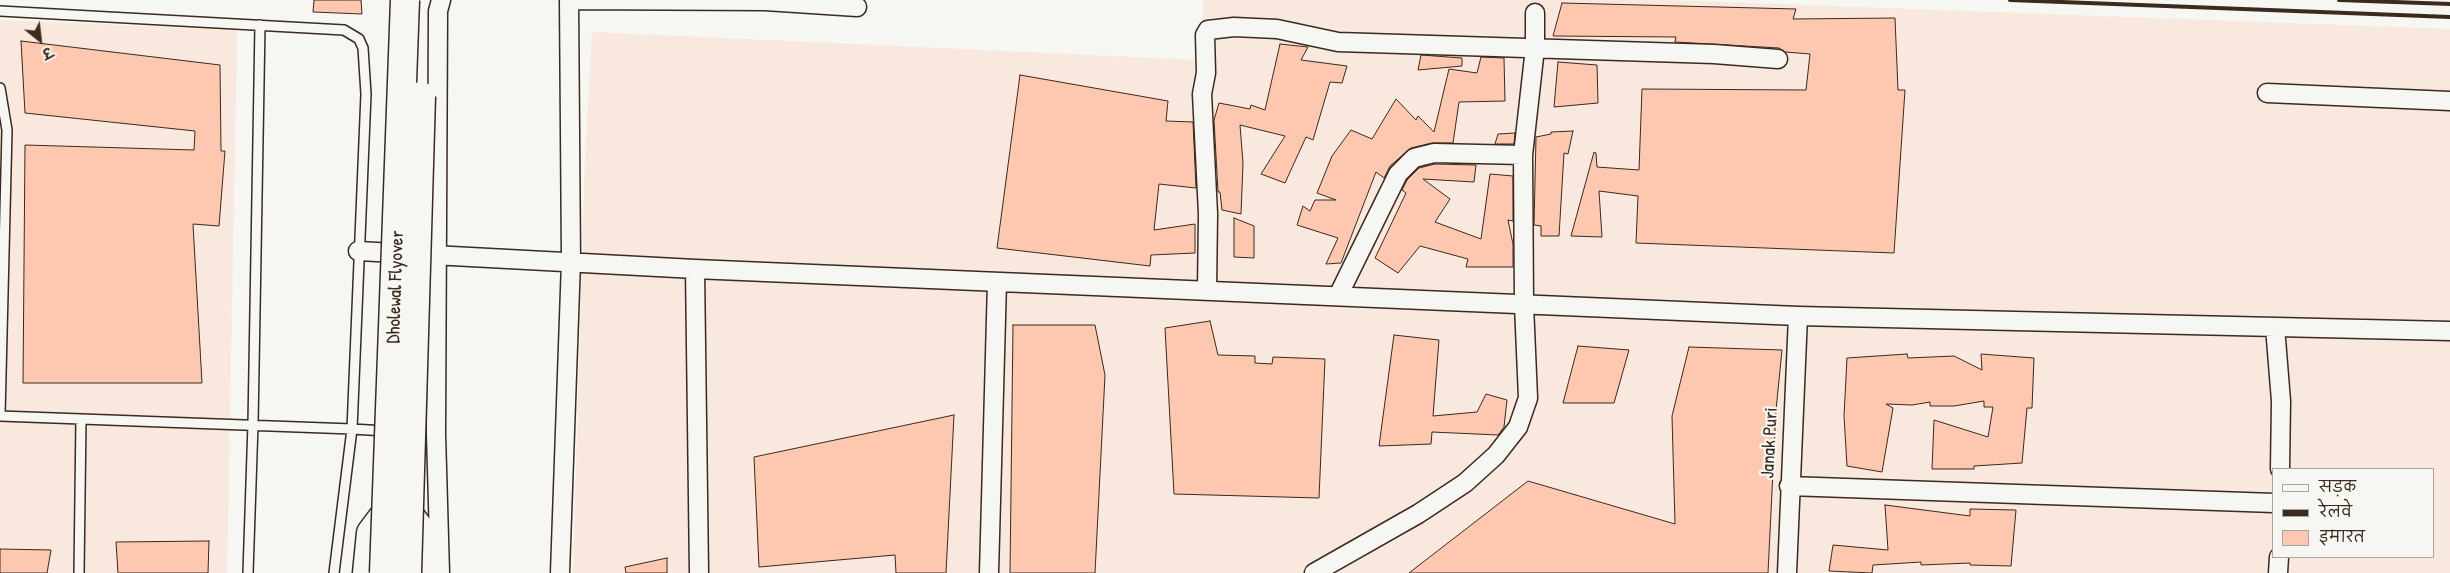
<!DOCTYPE html>
<html>
<head>
<meta charset="utf-8">
<style>
	body { margin:0 }
	#map { position:relative; width:2450px; height:573px; overflow:hidden; background:#f6f6f2; font-family:"Patrick Hand","Playpen Sans Deva",sans-serif }
	canvas { display:block }
	.legend { position:absolute; left:2272px; top:468px; width:162px; height:90px; box-sizing:border-box; background:#f6f6f2; border:1px solid #aba49d; margin:0; padding:6px 9px; list-style:none; font-size:15px; color:#3b2a1e }
	.legend li { display:flex; align-items:center; gap:10px; height:25px }
	.legend b { width:25px; border:1px solid #aba49d }
	.north { position:absolute; left:15px; top:15px; width:50px; height:50px; -webkit-text-stroke:4px #f6f6f2; paint-order:stroke; rotate:151deg; font-size:14px; font-weight:700; line-height:20px; text-align:center; color:#3b2a1e }
	.north::after { content:''; display:block; margin:auto; width:18px; height:22px; background:#3b2a1e; clip-path:polygon(50% 0,100% 100%,50% 72%,0 100%) }
</style>
</head>
<body>
<div id="map">
<canvas width="2450" height="573"></canvas>
<ul class="legend">
<li><b style="height:6px;background:#f6f6f2"></b>सड़क</li>
<li><b style="height:6px;background:#3b2a1e"></b>रेलवे</li>
<li><b style="height:14px;background:#fdc8af"></b>इमारत</li>
</ul>
<div class="north">उ</div>
</div>
<script>
const context = document.querySelector('canvas').getContext('2d');
context.lineJoin = 'round';
function fill(path, color) { context.fillStyle = color; context.fill(path, 'evenodd'); }
const poly = rows => new Path2D(rows.map(r => 'M' + r).join(''));
function stroke(path, color, width, dash) { context.strokeStyle = color; context.lineWidth = width; context.lineCap = dash ? 'butt' : 'round'; context.setLineDash(dash || []); context.stroke(path); }
function drawText(font, color, halo, rows, align = 'center') {
  context.font = font + ' "Patrick Hand",sans-serif'; context.lineWidth = 4.5; context.setLineDash([]); context.textBaseline = 'middle'; context.strokeStyle = halo; context.fillStyle = color; for (const [text, x, y, turn = 0] of rows) {
    context.save(); context.translate(x, y); context.rotate((+turn || 0) * Math.PI / 180); context.textAlign = isNaN(turn) ? turn : align; if (halo) context.strokeText(text, 0, 0); context.fillText(text, 0, 0); context.restore();
  }
}
const built = poly([
	[1204,0,1671,0,2450,29,2450,573,573,573,585,161,592,32,1199,60],
	[2274,469,2434,469,2434,557,2274,557],
	[0,20,237,30,227,573,0,573]
]);
const building = poly([
	[314,0,361,0,362,14,313,12,314,0],
	[1562,3,1796,9,1793,19,1895,18,1898,90,1905,90,1894,253,1636,243,1638,196,1599,191,1602,237,1571,236,1594,152,1596,153,1597,167,1639,170,1642,89,1806,90,1810,54,1785,52,1779,48,1675,42,1676,37,1553,36,1562,3],
	[21,41,220,65,221,151,225,151,219,226,193,224,202,383,23,383,25,145,194,150,195,131,25,113,21,41],
	[1280,44,1308,47,1301,60,1347,66,1342,83,1330,82,1313,140,1306,137,1285,183,1261,174,1285,136,1240,125,1243,163,1241,214,1222,210,1220,192,1218,192,1214,120,1219,103,1250,109,1251,105,1265,110,1280,44],
	[1421,55,1462,58,1462,66,1418,70,1421,55],
	[1481,57,1504,58,1505,101,1459,102,1453,143,1432,143,1411,148,1390,166,1384,178,1376,172,1341,263,1326,264,1338,238,1297,225,1303,206,1310,211,1315,200,1336,200,1317,193,1332,156,1351,130,1372,139,1396,99,1416,120,1418,116,1434,132,1449,69,1477,73,1481,57],
	[1558,62,1597,65,1598,103,1554,107,1558,62],
	[1020,75,1168,101,1166,121,1193,122,1196,188,1159,184,1154,230,1195,224,1195,253,1151,255,1150,266,997,248,1020,75],
	[1573,131,1568,154,1564,153,1559,236,1541,236,1541,226,1534,225,1536,137,1551,134,1551,132,1573,131],
	[1515,133,1514,144,1495,144,1498,134,1515,133],
	[1435,164,1476,165,1474,182,1423,179,1450,199,1435,222,1481,239,1490,174,1513,176,1513,221,1508,220,1513,244,1513,267,1466,267,1468,259,1420,246,1398,273,1375,258,1406,193,1402,190,1407,180,1419,168,1435,164],
	[1234,218,1254,226,1254,258,1234,257,1234,218],
	[1210,321,1218,355,1255,356,1255,363,1272,364,1273,357,1325,359,1319,498,1174,494,1165,328,1210,321],
	[1013,325,1095,325,1105,375,1095,573,1010,573,1013,325],
	[1394,335,1439,340,1433,416,1477,412,1486,394,1507,400,1504,427,1498,435,1432,432,1431,444,1379,446,1394,335],
	[1578,346,1629,350,1614,403,1563,403,1578,346],
	[1689,347,1782,350,1776,410,1768,573,1409,573,1528,481,1675,524,1672,416,1689,347],
	[1907,354,1908,358,1954,356,1982,370,1981,354,2034,358,2032,408,2027,408,2022,463,1974,466,1974,469,1932,469,1934,420,1988,437,1993,407,1984,407,1984,401,1954,406,1930,406,1930,402,1912,405,1886,404,1893,408,1882,472,1847,466,1844,416,1847,358,1907,354],
	[954,415,946,573,896,573,895,555,759,567,754,457,954,415],
	[1885,505,1970,516,1970,509,2016,510,2011,566,1970,565,1970,563,1921,565,1921,562,1873,565,1872,573,1829,571,1833,545,1888,550,1885,505],
	[209,541,208,573,118,573,116,542,209,541],
	[0,549,51,550,47,573,0,573,0,549],
	[667,558,667,573,626,573,625,567,667,558]
]);
const service = poly([
	[0,11,344,30,359,39,363,48,366,94,352,429,0,416],
	[0,88,7,130,0,415],
	[79,573,81,419],
	[248,573,253,424,260,25],
	[334,573,352,429,386,431]
]);
const minor = poly([
	[570,0,765,1,857,7],
	[2267,93,2450,101],
	[358,251,695,269,1798,316,2450,331],
	[695,269,699,573],
	[1207,291,1208,214,1202,94,1206,73,1205,35,1208,30,1234,27,1277,29,1338,42,1714,54,1778,59],
	[1338,296,1398,174,1414,158,1434,153,1523,155],
	[2275,327,2281,401,2280,469],
	[1789,486,2274,503],
	[440,573,436,434,438,11,441,0],
	[560,573,571,261,569,0],
	[989,573,997,282],
	[1314,573,1418,514,1465,483,1496,455,1518,427,1528,398,1524,305,1523,155,1535,48,1535,13],
	[1787,573,1798,316],
	[2278,573,2279,557]
]);
const primary = poly([
	[409,515,425,536,423,573],
	[367,573,371,533,386,513]
]);
const rail = poly([
	[2010,0,2450,17],
	[2339,0,2450,4]
]);
const primaryBridge = poly([
	[384,573,405,0],
	[407,573,421,96]
]);
const streetNames = [
	["Dholewal Flyover",396,287,-88],
	["Janak Puri",1770,443,-87]
];
fill(built, '#f8e8de');
fill(building, '#fdc8af');
stroke(building, '#3b2a1e', 1);
stroke(service, '#3b2a1e', 12);
stroke(minor, '#3b2a1e', 21);
stroke(primary, '#3b2a1e', 31);
stroke(service, '#f6f6f2', 9);
stroke(minor, '#f6f6f2', 18);
stroke(primary, '#f6f6f2', 28);
stroke(rail, '#3b2a1e', 4);
stroke(primaryBridge, '#3b2a1e', 31, []);
stroke(primaryBridge, '#f6f6f2', 28);
drawText('19px', '#3b2a1e', '#f6f6f2', streetNames);
</script>
</body>
</html>
